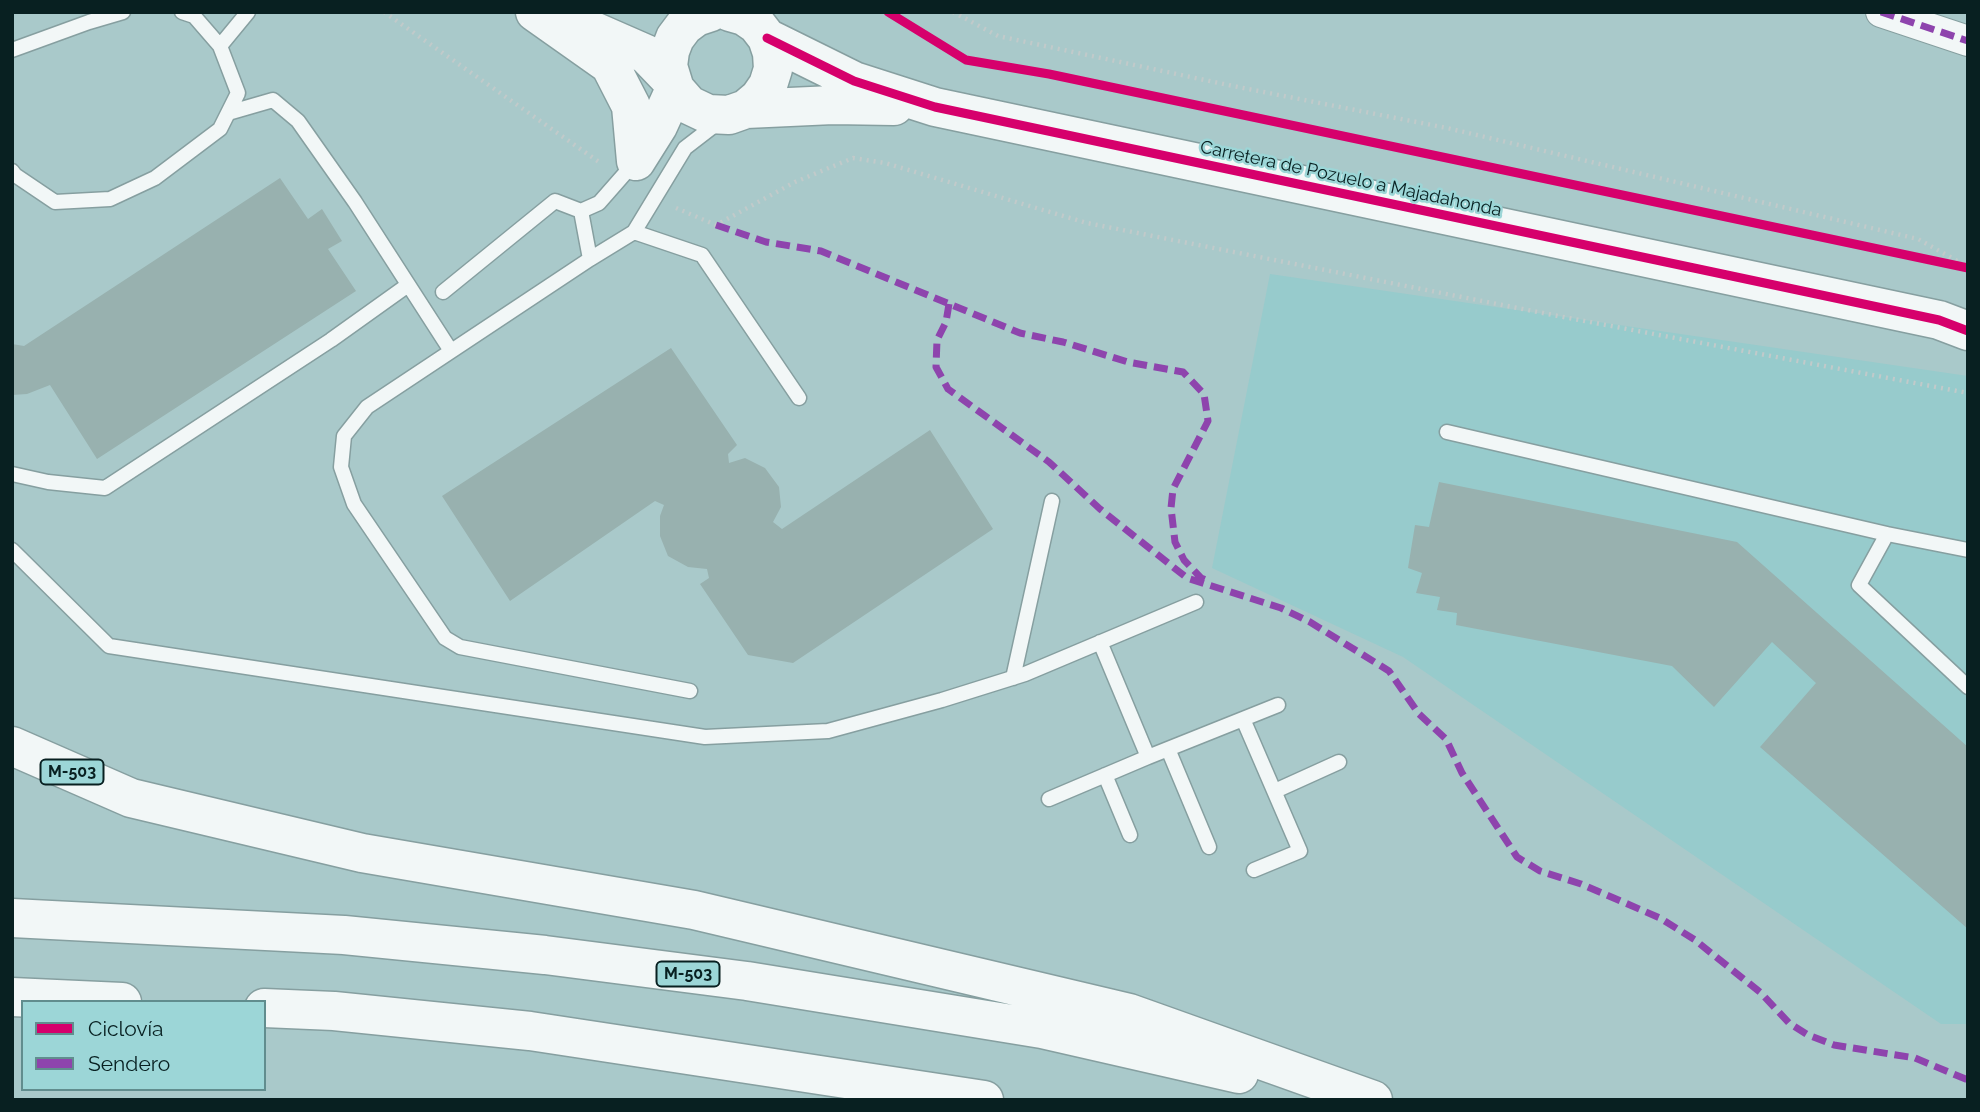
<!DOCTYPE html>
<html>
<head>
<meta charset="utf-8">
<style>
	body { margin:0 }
	#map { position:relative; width:1980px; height:1112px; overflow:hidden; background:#a9c9ca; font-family:Raleway,sans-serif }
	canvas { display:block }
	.frame { position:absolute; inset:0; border:14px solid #082021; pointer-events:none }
	.legend { position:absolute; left:21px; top:1000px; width:245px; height:91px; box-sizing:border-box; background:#9cd6d7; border:2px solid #618d8e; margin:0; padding:9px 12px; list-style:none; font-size:21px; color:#082021 }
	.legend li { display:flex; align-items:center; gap:14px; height:35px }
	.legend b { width:35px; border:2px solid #618d8e }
</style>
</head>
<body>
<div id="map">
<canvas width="1980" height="1112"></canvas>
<div class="frame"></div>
<ul class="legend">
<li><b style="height:9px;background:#d6006c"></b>Ciclovía</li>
<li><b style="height:9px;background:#8e44ad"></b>Sendero</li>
</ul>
</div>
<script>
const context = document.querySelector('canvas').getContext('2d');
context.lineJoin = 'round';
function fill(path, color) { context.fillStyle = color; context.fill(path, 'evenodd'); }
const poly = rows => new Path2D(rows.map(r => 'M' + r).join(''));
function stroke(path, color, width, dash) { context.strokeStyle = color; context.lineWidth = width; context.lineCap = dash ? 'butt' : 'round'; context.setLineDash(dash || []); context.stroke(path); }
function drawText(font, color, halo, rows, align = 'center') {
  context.font = font + ' Raleway,sans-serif'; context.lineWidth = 5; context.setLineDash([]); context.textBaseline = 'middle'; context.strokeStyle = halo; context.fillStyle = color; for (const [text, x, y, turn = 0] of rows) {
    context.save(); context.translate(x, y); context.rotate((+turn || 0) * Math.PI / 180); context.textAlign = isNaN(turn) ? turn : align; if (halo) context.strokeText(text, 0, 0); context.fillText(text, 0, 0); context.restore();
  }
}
const built = poly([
	[1270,274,1968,376,1968,1024,1941,1024,1403,657,1212,568]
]);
const building = poly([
	[280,178,308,219,322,209,342,241,328,249,356,291,97,459,50,385,27,394,12,395,12,344,24,346],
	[671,348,737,445,728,454,729,463,745,458,765,468,779,487,781,507,773,522,782,529,930,430,993,529,793,663,748,655,700,584,709,578,707,569,688,567,668,556,660,536,660,516,664,505,655,501,510,601,442,496],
	[1439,482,1737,542,1968,747,1968,929,1760,747,1816,683,1772,642,1714,707,1672,666,1456,625,1457,613,1437,610,1440,597,1416,593,1422,573,1408,568,1415,525,1429,527]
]);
const path = poly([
	[384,12,599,162],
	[953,12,998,36,1233,86,1447,128,1918,239,1968,267],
	[676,208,716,225,795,182,853,158,885,163,1087,223,1558,316,1968,393]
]);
const lane = poly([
	[220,46,248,12],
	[12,50,89,22,123,12],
	[228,113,273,100,298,121,355,202,451,351],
	[12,171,15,175,55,202,110,199,155,178,220,129,238,93,220,46,194,16,182,12],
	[581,211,590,259,367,407,344,436,341,467,354,504,445,638,460,647,690,691],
	[634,232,702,255,799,398],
	[590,259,634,232,685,148,720,121],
	[443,292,555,201,581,211,599,203,635,162],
	[1447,432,1887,534],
	[12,474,48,482,105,488,331,340,408,285],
	[12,550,109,646,705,737,828,731,942,700,1025,674,1196,602],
	[1968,550,1887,534,1859,585,1968,687],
	[1013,678,1052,501],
	[1243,719,1278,705],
	[1168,749,1209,847],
	[1148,757,1243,719,1300,851,1254,870],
	[1105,775,1130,835],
	[1275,791,1339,762],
	[1049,799,1148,757,1100,642]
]);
const street = poly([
	[1881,12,1968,41]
]);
const secondary = poly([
	[535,12,610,65,631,106,636,161],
	[711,12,696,17,684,26,675,38,670,51,668,66,675,89,689,105,708,114,729,115,746,109,759,98,768,85,773,69,772,53,767,38,757,25,744,16,730,12],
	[582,26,646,54,671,80],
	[767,38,854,81,935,107,1939,320,1968,331],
	[746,109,833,105,894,106],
	[636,161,658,126,675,89]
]);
const highway = poly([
	[12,746,131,798,362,853,694,910,1129,1013,1373,1100],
	[12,918,344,935,545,955,747,981,1042,1029,1239,1074],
	[12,997,122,1002],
	[264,1008,334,1011,530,1031,984,1100]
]);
const quiet = poly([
	[1881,12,1968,41],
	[716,225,766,242,821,251,1020,333,1063,342,1128,362,1183,372,1204,394,1208,421,1173,489,1171,508,1175,542,1184,560,1201,578,1208,581],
	[949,304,946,322,937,340,936,367,948,389,1049,462,1100,509,1187,578,1281,608,1310,622,1389,671,1419,714,1446,739,1462,773,1517,857,1540,871,1581,884,1660,918,1695,940,1761,993,1789,1023,1808,1035,1834,1045,1915,1058,1968,1080]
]);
const cycleway = poly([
	[888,12,966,60,1049,74,1968,268],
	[767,38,854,81,935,107,1939,320,1968,331]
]);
const shields = [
	[72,772,63],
	[688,974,63]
];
const shieldNames = [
	["M-503",72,772],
	["M-503",688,974]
];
const streetNames = [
	["Carretera de Pozuelo a Majadahonda",1351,179,12]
];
fill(built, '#97cbcc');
fill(building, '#98b1af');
stroke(lane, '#869fa0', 17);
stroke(street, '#869fa0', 32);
stroke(secondary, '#869fa0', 41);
stroke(highway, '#869fa0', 41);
stroke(path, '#c1caca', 4.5, [2, 5]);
stroke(lane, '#f2f7f7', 14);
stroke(street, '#f2f7f7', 30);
stroke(secondary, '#f2f7f7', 38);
stroke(highway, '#f2f7f7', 38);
stroke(quiet, '#8e44ad', 7, [14, 7]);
stroke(cycleway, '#d6006c', 9);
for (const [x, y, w] of shields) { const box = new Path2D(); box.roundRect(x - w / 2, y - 12.5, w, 25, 5); context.fillStyle = '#9cd6d7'; context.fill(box); stroke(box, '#082021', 2); }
drawText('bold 16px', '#082021', null, shieldNames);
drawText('18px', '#082021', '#9cd6d7', streetNames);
</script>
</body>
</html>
